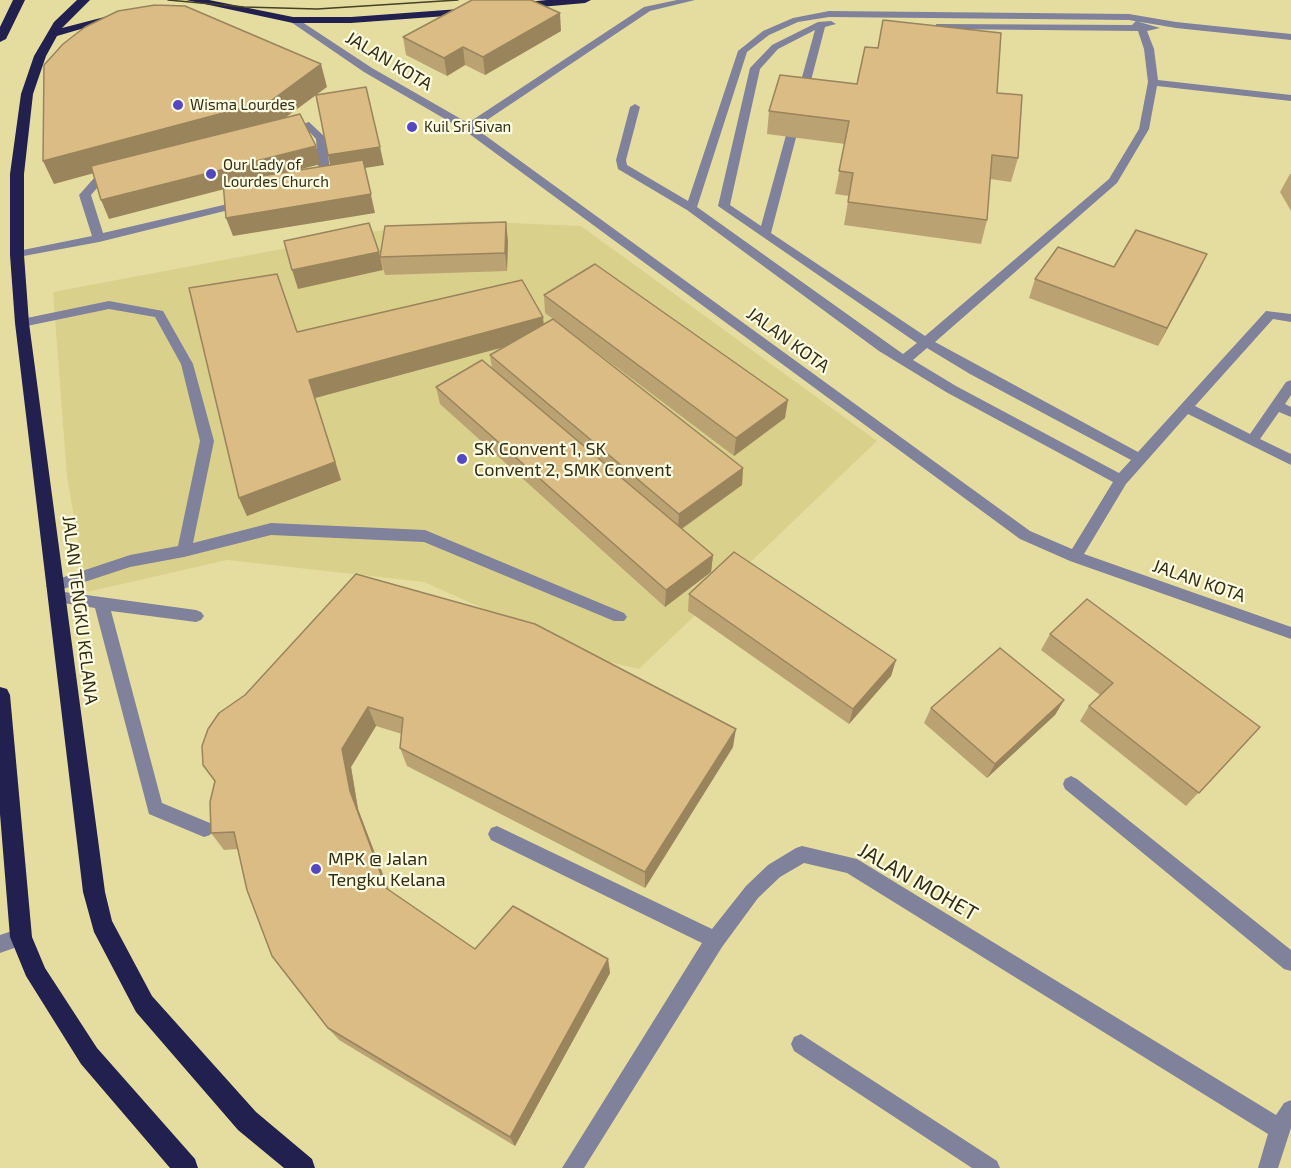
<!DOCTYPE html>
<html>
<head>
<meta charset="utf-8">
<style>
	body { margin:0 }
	canvas { display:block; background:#e4dd9f }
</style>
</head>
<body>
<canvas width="1291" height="1168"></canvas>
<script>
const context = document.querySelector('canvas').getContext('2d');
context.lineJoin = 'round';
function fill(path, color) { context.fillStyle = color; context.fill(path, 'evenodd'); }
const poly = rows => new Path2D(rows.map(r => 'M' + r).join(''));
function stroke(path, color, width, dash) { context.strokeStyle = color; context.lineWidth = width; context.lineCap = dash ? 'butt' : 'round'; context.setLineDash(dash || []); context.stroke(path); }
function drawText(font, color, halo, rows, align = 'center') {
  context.font = font + ' "Exo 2",sans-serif'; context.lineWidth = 4.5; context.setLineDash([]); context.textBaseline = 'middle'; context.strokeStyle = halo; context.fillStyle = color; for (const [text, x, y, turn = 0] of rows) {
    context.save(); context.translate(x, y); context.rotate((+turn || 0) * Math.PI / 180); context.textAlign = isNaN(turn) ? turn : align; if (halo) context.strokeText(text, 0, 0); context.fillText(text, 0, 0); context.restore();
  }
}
const built = poly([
	[467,221,581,226,877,441,639,669,593,658,424,582,227,560,87,592,67,477,53,292,377,231]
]);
const minor = poly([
	[677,0,695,0,650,11,475,128,1030,531,1072,549,1113,482,946,392,879,351,687,210,618,169,616,160,630,107,635,104,640,107,626,160,627,165,688,201,738,51,763,31,793,18,829,11,1129,14,1176,22,1291,34,1291,40,1176,28,1129,20,829,17,798,22,769,35,747,52,697,207,903,354,917,343,718,206,750,68,772,45,818,22,831,21,836,24,825,27,771,233,925,336,1109,179,1139,129,1148,82,1144,49,1138,31,939,29,936,28,936,24,1132,25,1136,21,1160,28,1147,31,1154,49,1158,80,1291,95,1291,101,1157,86,1149,129,1117,183,935,342,1138,452,1266,311,1291,314,1291,322,1273,319,1195,406,1250,434,1286,382,1291,380,1291,395,1285,404,1291,407,1291,417,1279,412,1260,439,1291,454,1291,465,1188,414,1126,484,1084,554,1291,627,1291,639,1070,561,1020,539,464,130,364,72,288,20,296,18,372,68,468,123,644,7,677,0],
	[815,30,761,226,730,205,760,69,778,49,815,30],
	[927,348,970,374,1131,460,1119,473,956,386,913,360,927,348],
	[309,122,326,138,331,178,317,184,311,181,319,176,316,139,307,129,287,133,282,130,309,122],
	[113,172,119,175,117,177,103,181,91,195,103,233,245,200,251,203,249,205,99,242,13,258,13,252,92,236,79,195,95,177,113,172],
	[109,301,163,311,193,364,214,441,193,543,271,523,425,530,624,613,627,617,624,621,614,621,424,542,271,535,184,557,130,567,57,591,196,610,201,612,204,616,201,620,196,622,111,611,162,803,210,823,213,829,210,835,204,837,149,814,95,608,51,601,48,597,53,592,46,586,49,582,130,555,178,546,200,441,181,364,155,317,109,309,22,327,16,323,22,319,109,301],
	[1071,776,1077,779,1291,950,1291,971,1284,969,1065,789,1063,784,1065,779,1071,776],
	[497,826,712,929,746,886,768,865,796,848,802,846,857,859,1276,1115,1284,1103,1291,1100,1291,1128,1278,1168,1258,1168,1268,1134,847,873,804,863,780,877,758,898,722,947,584,1168,562,1168,702,943,491,840,488,834,491,828,497,826],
	[21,928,28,931,30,937,28,943,0,953,0,935,21,928],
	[801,1034,997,1161,1000,1168,972,1168,794,1051,791,1044,794,1037,801,1034]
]);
const highway = poly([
	[13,0,25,0,6,39,0,42,0,27,13,0],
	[77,0,90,0,62,28,116,14,122,17,57,36,46,56,33,94,24,174,24,255,29,323,105,892,112,921,152,996,256,1112,312,1159,315,1168,284,1168,238,1130,136,1012,94,932,83,892,15,323,10,255,10,174,21,94,34,56,54,22,77,0],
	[186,0,209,0,293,17,351,17,473,8,479,11,473,14,351,23,293,23,186,0],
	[547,0,591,0,585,3,518,9,512,6,518,3,547,0],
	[0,687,7,689,10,695,32,937,45,968,97,1048,195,1159,198,1168,170,1168,81,1064,26,976,10,937,0,814,0,687]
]);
const tram = poly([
	[168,0,244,7,317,9,458,0]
]);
const wall = poly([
	[561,31,485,75,465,65,447,76,406,55,403,37],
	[857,84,997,93,1018,158,1011,182,990,179,987,220,981,244,844,225,849,196,835,194,845,144,767,134,769,111],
	[1290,174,1291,174,1291,211,1280,192],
	[508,241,507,271,385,275,380,257],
	[1207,254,1158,346,1029,298,1035,279,1114,267],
	[544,295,785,418,734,456,562,326,743,468,742,485,682,529,713,555,711,572,665,607,440,404,436,387,492,369,490,355,506,346,315,398,341,480,247,516,239,498,297,332,543,317,543,324,553,319,545,313],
	[356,574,733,747,645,888,407,766,400,748,402,734,376,726,351,767,358,809,389,890,475,949,608,959,610,973,515,1146,339,1040,328,1028,238,849,224,850,211,833,245,695],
	[689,594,896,660,891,676,849,724,688,611],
	[1050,634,1260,727,1186,806,1080,721,1089,706,1100,695,1041,650],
	[1064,700,1055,715,987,778,924,723,931,708]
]);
const shadedWall = poly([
	[560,13,561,31,485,75,483,57],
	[463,47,465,65,447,76,444,58],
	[321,64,327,87,278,123,54,184,43,161],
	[316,146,321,164,109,219,101,200],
	[380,147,384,165,365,168,375,213,233,236,226,218,332,174,328,155],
	[506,222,508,241,507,271,505,253],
	[379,252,383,270,298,289,292,270],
	[1207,254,1198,273,1158,346,1167,328],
	[543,317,545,336,315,398,341,480,247,516,239,498,309,380],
	[788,400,785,418,734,456,736,438],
	[743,468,742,485,678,531,679,514],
	[713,555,711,572,665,607,666,590],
	[896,660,891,676,849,724,853,709],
	[1064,700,1055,715,987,778,995,764],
	[368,707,376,726,351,767,358,809,394,904,386,888,350,791,342,749],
	[736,729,733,747,645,888,645,872],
	[608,959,610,973,515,1146,510,1137]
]);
const building = poly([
	[472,0,531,0,560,13,483,57,463,47,444,58,403,37,472,0],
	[155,5,185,6,321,64,272,100,43,161,44,65,63,44,85,27,118,11,155,5],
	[883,20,1001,33,997,93,1022,95,1018,158,992,155,987,220,848,202,853,173,839,171,849,121,769,111,780,75,857,84,865,47,878,48,883,20],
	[366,87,380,147,328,155,316,95,366,87],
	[300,114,316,146,101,200,91,166,300,114],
	[363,160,371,194,226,218,223,182,363,160],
	[506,222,505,253,380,257,385,226,506,222],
	[369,223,379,252,292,270,284,241,369,223],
	[1136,230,1207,254,1167,328,1035,279,1058,247,1114,267,1136,230],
	[595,264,788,400,736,438,544,295,595,264],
	[277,274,297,332,522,280,543,317,309,380,335,462,239,498,189,288,277,274],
	[553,319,743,468,679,514,490,355,553,319],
	[482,360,713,555,666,590,436,387,482,360],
	[734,552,896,660,853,709,689,594,734,552],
	[356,574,535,624,736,729,645,872,400,748,403,718,368,707,342,749,350,791,386,888,475,949,513,906,608,959,510,1137,328,1028,272,956,247,890,234,832,211,833,210,802,215,781,203,765,202,746,208,729,219,713,245,695,356,574],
	[1087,599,1260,727,1199,793,1089,706,1113,683,1050,634,1087,599],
	[1000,648,1064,700,995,764,931,708,1000,648]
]);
const markers = [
	[178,105,6,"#5547bf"],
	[412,127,6,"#5547bf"],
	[211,174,6,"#5547bf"],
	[462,459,6,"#5547bf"],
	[316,869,6,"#5547bf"]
];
const farPoinames = [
	["Wisma Lourdes",190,105],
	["Kuil Sri Sivan",424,127],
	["Our Lady of",223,165],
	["Lourdes Church",223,182]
];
const streetNames = [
	["JALAN KOTA",389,61,31],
	["JALAN KOTA",788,340,36],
	["JALAN KOTA",1199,581,19],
	["JALAN TENGKU KELANA",80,610,83]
];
const poiNames = [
	["SK Convent 1, SK",474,449],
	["Convent 2, SMK Convent",474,470],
	["MPK @ Jalan",328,859],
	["Tengku Kelana",328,880]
];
const nearStreetnames = [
	["JALAN MOHET",918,882,30]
];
fill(built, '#d9d18b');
fill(minor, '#80819a');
fill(highway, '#22204e');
stroke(tram, '#444124', 1.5);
fill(wall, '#bba272');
fill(shadedWall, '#99845c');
fill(building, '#dabc84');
stroke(building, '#99845c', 1.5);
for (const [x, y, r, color] of markers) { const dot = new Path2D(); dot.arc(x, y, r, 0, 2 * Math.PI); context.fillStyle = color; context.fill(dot); stroke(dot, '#fffce4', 2); }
drawText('15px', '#302d14', '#fffce4', farPoinames, 'left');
drawText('18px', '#302d14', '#fffce4', streetNames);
drawText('18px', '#302d14', '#fffce4', poiNames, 'left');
drawText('21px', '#302d14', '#fffce4', nearStreetnames);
</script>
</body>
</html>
